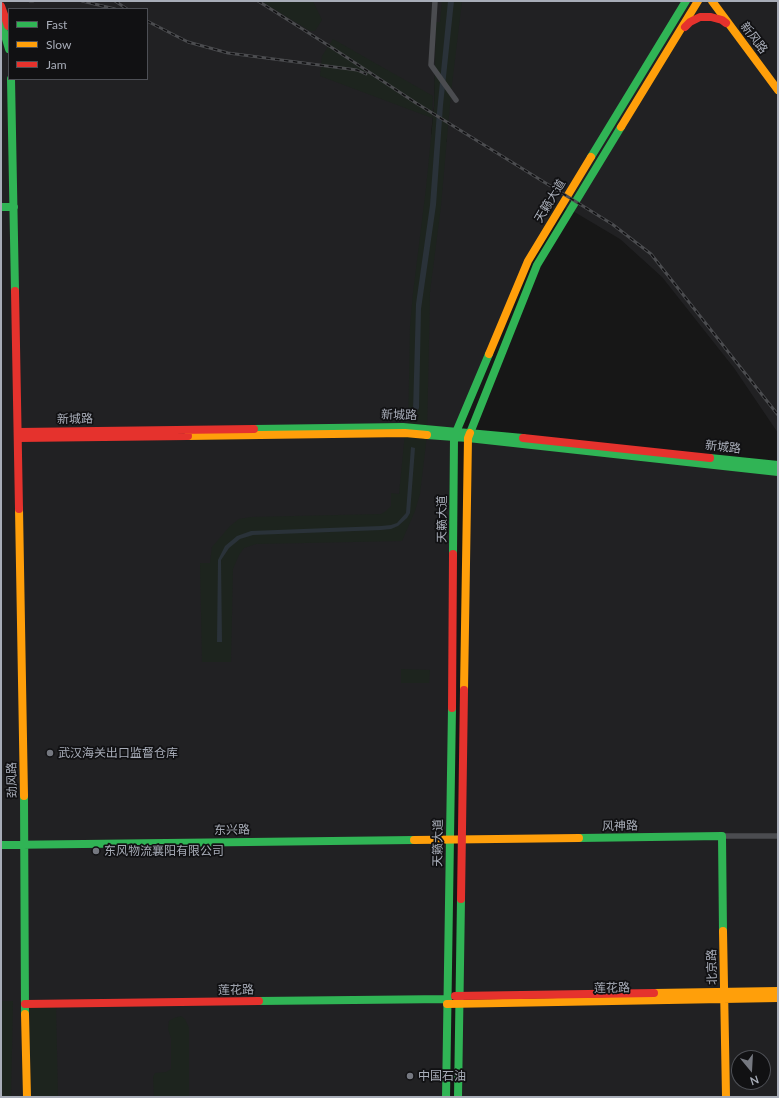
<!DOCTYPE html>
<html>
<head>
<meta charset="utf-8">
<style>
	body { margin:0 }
	#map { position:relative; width:779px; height:1098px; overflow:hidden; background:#171717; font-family:Lato,sans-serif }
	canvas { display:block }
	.frame { position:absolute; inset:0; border:2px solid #a8adb8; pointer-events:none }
	.legend { position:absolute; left:8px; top:8px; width:140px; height:72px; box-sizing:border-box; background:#111113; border:1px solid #4d4f55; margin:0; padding:5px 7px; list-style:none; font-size:12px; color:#a8adb8 }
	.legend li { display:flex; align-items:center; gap:8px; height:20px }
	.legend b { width:20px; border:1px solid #4d4f55 }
	.north { position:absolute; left:731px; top:1050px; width:40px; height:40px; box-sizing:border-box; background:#111113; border:1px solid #4d4f55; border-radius:50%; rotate:162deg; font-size:11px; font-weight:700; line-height:16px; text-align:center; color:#a8adb8 }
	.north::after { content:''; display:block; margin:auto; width:14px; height:18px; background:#757880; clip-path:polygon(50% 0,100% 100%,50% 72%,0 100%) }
</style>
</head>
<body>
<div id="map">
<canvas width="779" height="1098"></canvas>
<div class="frame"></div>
<ul class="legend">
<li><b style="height:5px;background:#30b455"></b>Fast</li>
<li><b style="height:5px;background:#ff9f0a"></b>Slow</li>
<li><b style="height:5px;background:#e5322d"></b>Jam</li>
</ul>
<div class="north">N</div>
</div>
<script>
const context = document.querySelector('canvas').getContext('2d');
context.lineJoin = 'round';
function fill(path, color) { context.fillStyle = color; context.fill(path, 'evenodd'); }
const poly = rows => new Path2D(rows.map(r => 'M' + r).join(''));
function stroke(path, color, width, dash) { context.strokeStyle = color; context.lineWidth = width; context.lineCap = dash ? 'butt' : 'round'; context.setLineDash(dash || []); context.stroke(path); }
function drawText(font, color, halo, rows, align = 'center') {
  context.font = font + ' Lato,"Noto Sans SC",sans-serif'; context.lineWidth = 3.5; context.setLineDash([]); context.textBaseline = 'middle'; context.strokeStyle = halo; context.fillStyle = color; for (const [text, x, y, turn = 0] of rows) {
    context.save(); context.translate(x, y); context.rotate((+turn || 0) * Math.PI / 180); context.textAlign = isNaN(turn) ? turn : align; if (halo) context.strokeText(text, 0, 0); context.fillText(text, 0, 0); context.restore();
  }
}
const built = poly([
	[1,1,778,1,778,433,734,368,662,277,620,239,571,210,561,207,528,261,454,437,446,1097,1,1097],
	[9,9,147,9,147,79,9,79],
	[435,72,447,142,431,134,434,107],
	[468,438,778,471,778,991,459,996],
	[778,998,778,1097,458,1097,459,1003],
	[739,1058,763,1058,763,1082,739,1082]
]);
const green = poly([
	[261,1,313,1,322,20,315,31,310,31],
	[442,1,462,1,451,93,441,206,430,292,427,435,420,494,415,511,402,541,256,544,244,548,239,555,233,569,231,662,202,662,200,563,210,563,212,547,230,526,239,519,251,517,381,514,386,511,391,506,391,493,399,494,405,433,408,433,410,326,413,293,426,188,434,107,436,22,440,22],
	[333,39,433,96,432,118,320,76,322,56],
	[401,669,430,670,429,683,401,683],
	[1,1001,13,1001,11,1097,1,1097],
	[29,1004,56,1004,58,1097,31,1097],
	[181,1016,185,1019,189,1028,189,1097,154,1097,153,1077,155,1073,166,1072,171,1069,171,1038,168,1029,169,1021,174,1018]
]);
const water = poly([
	[448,1,454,1,443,105,436,205,421,309,419,408,417,412,413,412,416,304,430,205,437,112],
	[411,447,415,448,410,513,407,518,398,526,391,529,381,530,253,535,240,539,229,548,221,560,222,642,217,642,218,560,225,546,237,536,251,531,381,526,391,525,397,523,406,513]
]);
const street = poly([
	[435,1,431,65,456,100],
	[722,836,778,836]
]);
const fast = poly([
	[1,22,9,49],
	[11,79,15,291],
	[591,157,686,1],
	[1,207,14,207],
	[254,429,403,427,523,438],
	[470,433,537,265,621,127],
	[427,435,468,438,778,472],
	[710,458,778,465],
	[453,554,454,437,489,354],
	[24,796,25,1014],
	[579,838,722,836,723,931],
	[1,845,414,840],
	[259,1001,448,999],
	[446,1097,452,708],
	[458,1097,461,899]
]);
const slow = poly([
	[712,1,778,90],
	[621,127,698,1],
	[489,354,528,261,591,157],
	[188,436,405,433,427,435],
	[19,509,24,796],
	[464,690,468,438,470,433],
	[414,840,579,838],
	[723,931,726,1097],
	[654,993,778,991],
	[447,1004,778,998],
	[25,1014,27,1097]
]);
const jam = poly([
	[1,6,8,26],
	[685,27,690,22,700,17,711,17,722,20,726,23],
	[15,291,19,509],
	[19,432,254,429],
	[19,438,188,436],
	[523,438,710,458],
	[452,708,453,554],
	[461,899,464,690],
	[455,996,654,993],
	[25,1004,259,1001]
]);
const rail = poly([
	[30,1,33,1],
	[82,1,115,9],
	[115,1,127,9],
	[258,1,334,49,416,103,612,224,651,254,778,415],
	[147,21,188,42,228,53,357,70,366,74]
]);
const markers = [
	[50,753,4,"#757880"],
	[96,851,4,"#757880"],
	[410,1076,4,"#757880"]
];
const streetNames = [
	["新风路",754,38,53],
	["天籁大道",550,201,-59],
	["新城路",399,415,1],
	["新城路",75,419,-1],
	["新城路",723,447,6],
	["天籁大道",442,519,-90],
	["劲风路",12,780,-91],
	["风神路",620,826,-1],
	["东兴路",232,830,-1],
	["天籁大道",438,843,-89],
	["北京路",712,967,-91],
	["莲花路",612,988,-1],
	["莲花路",236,990,-1]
];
const poiNames = [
	["武汉海关出口监督仓库",58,753],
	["东风物流襄阳有限公司",104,851],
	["中国石油",418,1076]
];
fill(built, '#212123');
fill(green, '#1d241e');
fill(water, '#2a3239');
stroke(street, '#4b4c50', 5.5);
stroke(fast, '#30b455', 8);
stroke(slow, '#ff9f0a', 8);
stroke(jam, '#e5322d', 8);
stroke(rail, '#4b4c4f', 3);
stroke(rail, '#111113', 1.5, [4.5]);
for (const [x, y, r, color] of markers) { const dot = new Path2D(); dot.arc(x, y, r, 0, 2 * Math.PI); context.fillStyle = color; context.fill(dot); stroke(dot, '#111113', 1.5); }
drawText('12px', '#a8adb8', '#111113', streetNames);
drawText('12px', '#a8adb8', '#111113', poiNames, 'left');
</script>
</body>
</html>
